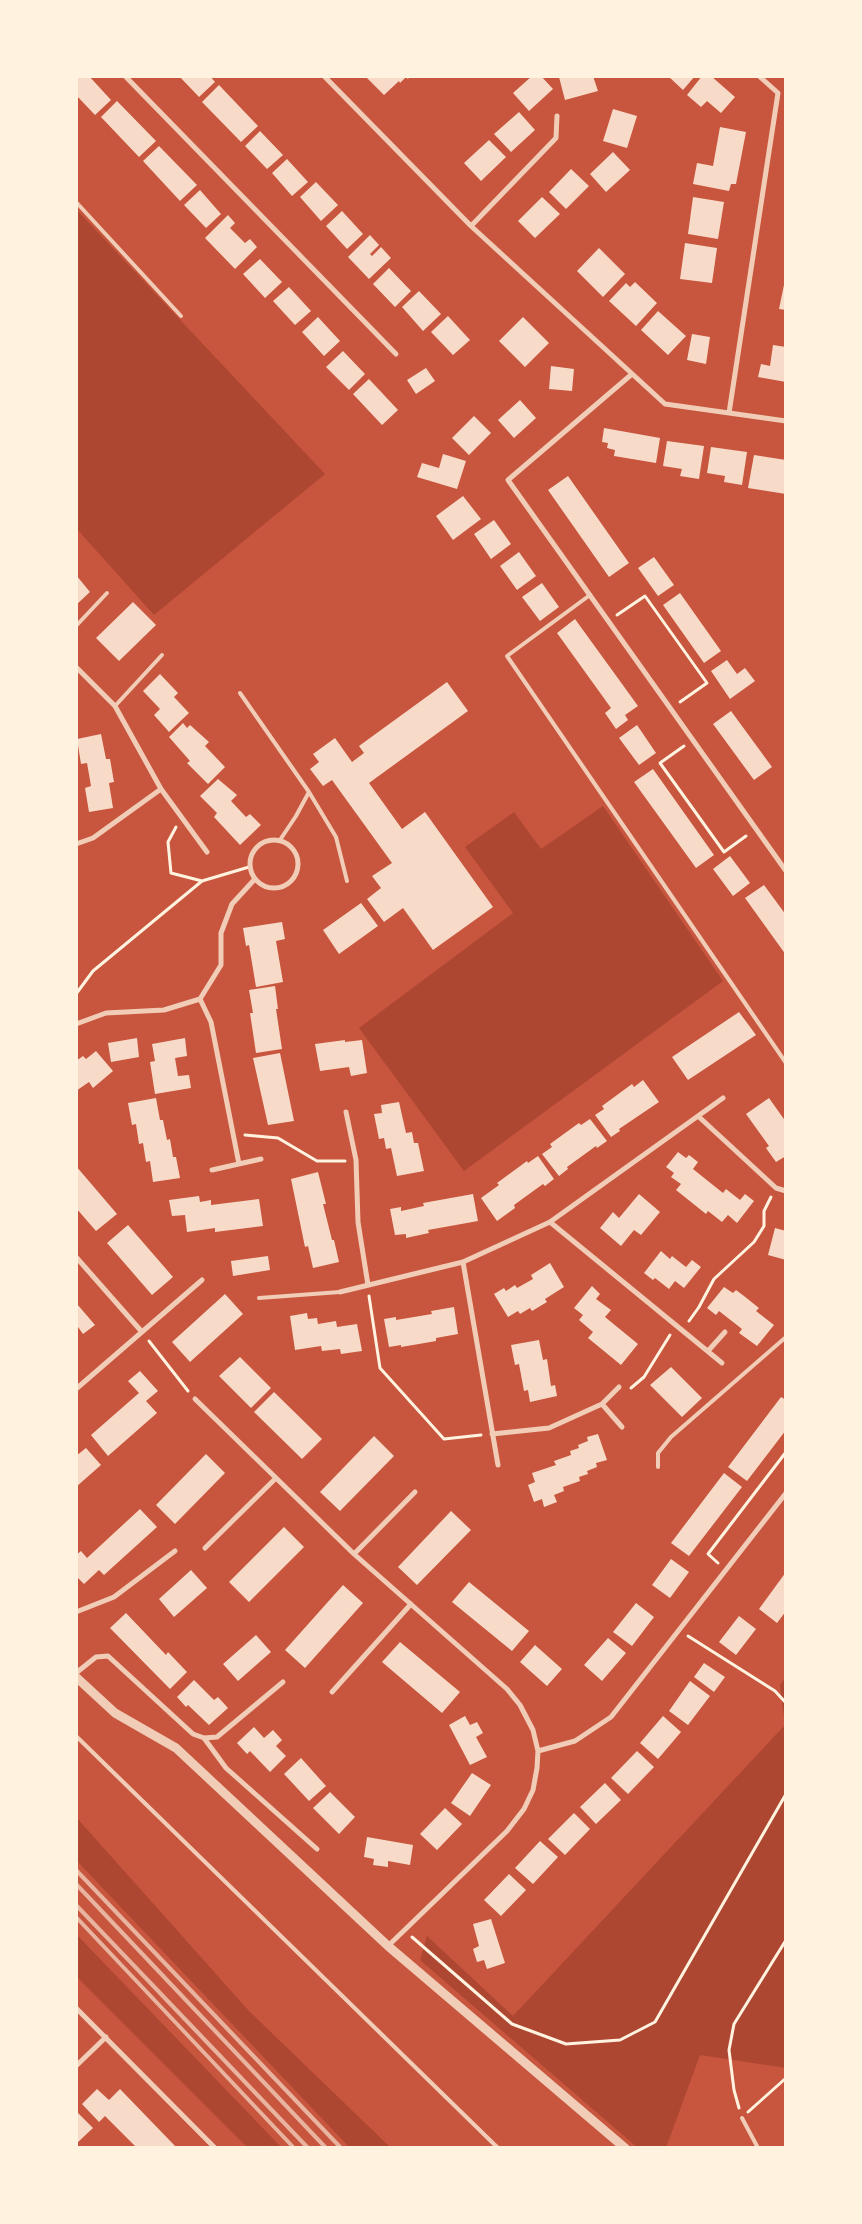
<!DOCTYPE html>
<html>
<head>
<meta charset="utf-8">
<style>
	body { margin:0 }
	#map { position:relative; width:862px; height:2224px; overflow:hidden; background:#c8553d; font-family:Karla,sans-serif }
	canvas { display:block }
	.frame { position:absolute; inset:0; border:78px solid #fff3e0; pointer-events:none }
</style>
</head>
<body>
<div id="map">
<canvas width="862" height="2224"></canvas>
<div class="frame"></div>
</div>
<script>
const context = document.querySelector('canvas').getContext('2d');
context.lineJoin = 'round';
function fill(path, color) { context.fillStyle = color; context.fill(path, 'evenodd'); }
const poly = rows => new Path2D(rows.map(r => 'M' + r).join(''));
function stroke(path, color, width, dash) { context.strokeStyle = color; context.lineWidth = width; context.lineCap = dash ? 'butt' : 'round'; context.setLineDash(dash || []); context.stroke(path); }
const green = poly([
	[76,209,325,474,154,615,76,528],
	[603,806,723,981,464,1171,359,1028,513,913,465,847,514,812,541,849],
	[786,1677,786,2068,700,2055,666,2148,638,2148,420,1960,427,1936,513,2016,785,1725,780,1685],
	[76,1817,249,2011,391,2148,350,2148,76,1860],
	[76,1934,282,2148,248,2148,76,1976]
]);
const building = poly([
	[76,76,89,76,111,100,95,115,76,95],
	[179,76,210,76,215,82,199,97],
	[365,76,410,76,408,79,406,77,400,83,399,81,384,95],
	[532,76,541,76,553,89,529,111,513,93],
	[593,76,598,91,565,100,559,77],
	[668,76,695,76,683,90],
	[702,76,711,76,735,97,721,113,707,101,701,107,687,95],
	[219,85,258,126,241,142,202,102],
	[117,101,156,141,139,157,101,117],
	[613,109,637,116,627,148,603,141],
	[519,112,535,130,511,152,494,134],
	[720,127,746,132,736,184,731,184,729,191,693,184,697,163,713,166],
	[260,131,283,155,267,169,245,146],
	[489,140,506,157,481,181,464,163],
	[159,146,197,185,180,201,143,161],
	[613,152,630,170,606,192,590,174],
	[287,159,308,182,292,196,272,173],
	[571,169,589,186,566,209,549,192],
	[316,182,338,205,321,221,300,197],
	[200,190,221,214,206,228,184,205],
	[542,197,560,214,535,238,518,221],
	[693,197,724,202,718,239,688,234],
	[342,211,363,234,347,249,326,226],
	[228,215,235,223,230,228,245,243,250,239,257,247,235,269,205,238],
	[370,235,379,245,370,254,372,256,381,247,391,258,369,279,348,257],
	[685,243,717,248,712,283,680,279],
	[599,248,625,274,603,297,577,271],
	[260,259,282,282,265,298,243,274],
	[389,268,411,291,395,307,373,284],
	[785,280,786,280,786,310,779,309],
	[635,282,657,303,636,326,609,301,626,283,630,287],
	[289,287,311,311,295,325,273,301],
	[419,291,441,314,423,331,402,307],
	[658,311,686,336,668,355,641,330],
	[448,316,470,340,453,355,431,332],
	[318,317,340,341,324,356,302,332],
	[523,317,549,343,525,367,499,341],
	[692,334,710,337,706,364,687,360],
	[773,345,786,347,786,382,758,377,761,364,770,366],
	[343,351,365,374,349,390,326,367],
	[551,366,574,369,572,391,549,389],
	[426,368,435,381,416,394,407,380],
	[369,379,398,410,382,425,353,394],
	[520,400,536,418,514,438,498,420],
	[474,416,491,433,469,455,452,438],
	[604,428,660,438,656,463,614,456,615,450,607,448,608,443,602,442],
	[667,441,704,446,699,479,680,476,682,469,663,466],
	[711,447,747,452,742,485,724,482,725,476,707,473],
	[443,454,466,461,457,489,417,477,422,463,439,468],
	[754,455,786,460,786,494,748,488],
	[568,476,629,563,609,577,548,490],
	[463,496,481,519,453,540,436,516],
	[494,520,511,544,491,559,474,534],
	[519,552,536,576,517,590,500,566],
	[654,557,674,585,658,596,638,568],
	[76,575,90,592,76,605],
	[542,583,559,607,540,621,522,597],
	[680,593,721,651,704,663,663,605],
	[133,602,156,625,119,661,96,638],
	[575,619,638,706,625,715,628,720,616,729,605,713,611,708,557,633],
	[727,660,737,674,745,668,755,681,730,699,711,671],
	[160,674,178,693,174,697,189,713,169,732,154,715,160,709,143,691],
	[447,682,468,711,369,783,402,829,425,812,493,907,433,950,403,908,384,922,367,899,381,888,372,876,392,863,332,780,323,786,310,769,319,762,313,754,335,738,352,762,364,753,359,746],
	[731,711,772,767,754,780,713,724],
	[183,723,187,728,190,725,209,742,205,746,225,767,208,784,187,763,190,761,169,737],
	[637,725,656,753,639,765,619,738],
	[101,734,106,759,110,759,114,782,109,783,113,808,89,812,85,788,91,786,87,763,81,764,77,739],
	[653,769,714,855,696,868,634,782],
	[218,779,237,795,231,801,246,817,250,814,261,825,240,845,214,817,217,813,200,796],
	[730,856,750,883,733,896,713,869],
	[764,885,786,915,786,955,745,898],
	[361,903,378,926,339,954,323,930],
	[282,922,285,939,276,941,283,982,256,987,249,945,246,946,243,928],
	[275,986,278,1009,276,1009,282,1049,256,1053,250,1013,253,1013,249,990],
	[739,1012,756,1035,688,1080,672,1057],
	[137,1038,139,1057,111,1062,108,1043],
	[185,1038,187,1056,175,1058,178,1076,189,1075,191,1088,155,1094,150,1062,155,1061,152,1044],
	[345,1040,345,1042,362,1040,367,1073,351,1076,349,1067,320,1071,315,1044],
	[96,1051,113,1071,93,1088,89,1082,76,1091,76,1061,83,1056,86,1059],
	[280,1053,294,1121,268,1125,253,1058],
	[643,1080,659,1102,619,1129,620,1131,611,1137,595,1115,604,1109,602,1106,632,1084,634,1087],
	[156,1098,160,1120,163,1120,167,1140,170,1139,173,1157,176,1157,180,1178,153,1182,150,1161,146,1162,143,1143,139,1144,136,1124,132,1125,128,1103],
	[769,1098,786,1122,786,1156,776,1162,766,1148,769,1146,746,1114],
	[399,1102,406,1133,412,1132,414,1143,418,1143,424,1171,397,1176,391,1148,386,1149,384,1138,379,1139,374,1114,382,1113,381,1105],
	[590,1119,607,1141,597,1148,596,1146,567,1167,568,1169,559,1176,542,1154,552,1147,550,1144,572,1128,579,1123,581,1125],
	[678,1152,686,1158,689,1155,698,1162,693,1169,723,1193,726,1189,740,1200,745,1194,754,1201,737,1223,728,1215,722,1222,708,1211,706,1214,676,1190,681,1184,671,1177,674,1173,666,1167],
	[538,1156,554,1179,545,1186,543,1184,514,1205,515,1208,497,1221,481,1198,499,1185,497,1183,527,1161,528,1163],
	[76,1166,117,1214,96,1231,76,1208],
	[318,1172,326,1204,323,1204,332,1240,334,1240,339,1262,313,1268,308,1246,305,1247,291,1179],
	[473,1194,478,1221,428,1230,429,1233,406,1238,406,1234,395,1235,390,1209,401,1207,401,1211,424,1206,423,1203],
	[639,1194,660,1212,641,1235,634,1230,621,1246,600,1228,613,1212,619,1218],
	[199,1196,200,1202,211,1200,211,1205,259,1199,263,1226,215,1232,215,1228,187,1232,185,1215,172,1216,169,1200],
	[128,1225,173,1277,152,1295,107,1243],
	[775,1228,786,1231,786,1260,768,1255],
	[661,1251,670,1259,672,1256,686,1267,692,1260,701,1267,684,1288,675,1281,669,1289,655,1278,653,1280,644,1273],
	[268,1256,270,1270,233,1276,231,1261],
	[550,1263,564,1287,545,1299,547,1302,532,1311,530,1308,520,1314,518,1311,508,1317,494,1294,504,1288,506,1291,515,1285,517,1288,533,1279,531,1275],
	[592,1286,600,1294,596,1299,611,1310,605,1317,638,1344,621,1365,588,1338,593,1332,579,1320,583,1315,574,1308],
	[724,1287,733,1293,736,1290,744,1296,759,1308,756,1311,774,1325,757,1346,739,1333,742,1329,719,1311,716,1315,707,1308],
	[225,1294,243,1314,190,1362,172,1342],
	[77,1304,95,1325,83,1334,78,1327,76,1328],
	[454,1307,458,1334,436,1338,436,1341,419,1344,401,1347,401,1345,389,1347,384,1319,396,1317,396,1320,432,1314,431,1311],
	[307,1313,308,1319,317,1318,318,1324,336,1321,337,1327,357,1324,362,1351,341,1354,340,1349,322,1351,321,1346,295,1350,290,1316],
	[539,1340,543,1360,547,1359,551,1386,555,1385,557,1396,530,1402,528,1390,524,1391,519,1364,515,1365,511,1345],
	[240,1357,271,1388,251,1408,219,1376],
	[671,1367,702,1398,682,1417,650,1385],
	[140,1371,158,1391,146,1401,157,1413,108,1456,91,1435,139,1393,128,1381],
	[274,1392,322,1439,302,1459,254,1412],
	[781,1397,786,1400,786,1430,747,1481,728,1467],
	[598,1434,607,1460,596,1463,597,1467,587,1471,588,1474,579,1477,580,1481,563,1487,564,1491,554,1495,557,1502,544,1507,542,1499,534,1502,528,1485,535,1482,532,1473,556,1465,554,1461,571,1455,570,1451,579,1448,578,1445,588,1441,587,1437],
	[374,1436,394,1456,340,1511,320,1492],
	[86,1448,101,1465,76,1487,76,1456],
	[206,1454,225,1473,175,1524,156,1505],
	[724,1473,742,1487,689,1556,671,1543],
	[140,1509,157,1527,104,1575,99,1570,84,1584,76,1576,76,1555,81,1551,87,1558],
	[451,1511,471,1530,417,1585,398,1567],
	[284,1527,304,1547,249,1602,229,1582],
	[671,1559,689,1572,670,1598,652,1585],
	[191,1570,207,1588,174,1617,159,1599],
	[786,1572,786,1611,777,1623,759,1609],
	[469,1582,529,1631,512,1651,452,1602],
	[343,1585,363,1603,305,1668,285,1650],
	[636,1603,654,1617,632,1646,613,1632],
	[126,1613,166,1655,168,1652,187,1672,170,1689,110,1628],
	[739,1616,756,1629,736,1655,719,1642],
	[256,1635,271,1652,238,1681,223,1664],
	[608,1638,626,1653,602,1681,584,1665],
	[400,1642,460,1692,442,1713,382,1662],
	[535,1645,562,1669,547,1686,520,1662],
	[704,1663,725,1677,714,1692,694,1677],
	[194,1680,214,1700,218,1697,228,1708,209,1725,188,1705,186,1707,177,1697],
	[690,1681,710,1696,688,1725,669,1711],
	[465,1716,470,1725,477,1722,483,1733,476,1737,487,1757,470,1765,449,1725],
	[663,1716,681,1732,658,1759,640,1743],
	[254,1727,264,1738,273,1730,282,1740,276,1746,286,1756,270,1772,250,1751,247,1754,237,1743],
	[637,1751,654,1767,628,1794,611,1778],
	[301,1758,326,1786,309,1801,284,1774],
	[472,1773,491,1785,470,1816,451,1803],
	[605,1783,621,1800,596,1824,580,1807],
	[330,1792,355,1817,339,1834,313,1808],
	[445,1808,462,1824,437,1850,420,1834],
	[574,1813,590,1829,565,1855,548,1839],
	[367,1837,413,1845,410,1865,388,1861,388,1867,373,1865,374,1859,364,1857],
	[540,1841,558,1857,533,1884,515,1868],
	[509,1874,526,1890,501,1916,484,1900],
	[491,1919,505,1963,487,1969,484,1960,477,1962,473,1949,479,1946,473,1924],
	[97,2089,109,2100,120,2089,177,2148,137,2148,105,2116,99,2122,82,2104],
	[76,2111,93,2128,76,2144]
]);
const path = poly([
	[617,615,645,596,707,683,680,702],
	[684,746,660,763,724,852,746,836],
	[176,827,168,842,171,873,202,881,249,867],
	[76,994,93,971,202,881],
	[245,1135,278,1138,317,1161,345,1161],
	[369,1296,380,1368,444,1439,481,1435],
	[689,1321,699,1307,714,1279,754,1242,764,1226,764,1211,771,1197],
	[149,1341,188,1391],
	[631,1388,644,1377,670,1335],
	[718,1563,708,1554,786,1452],
	[688,1636,775,1691,786,1703],
	[412,1937,512,2024,566,2044,620,2040,655,2022,786,1794],
	[739,2108,734,2090,729,2050,734,2024,786,1940],
	[748,2112,786,2078]
]);
const service = poly([
	[76,202,181,316],
	[590,595,507,656,786,1063],
	[76,626,107,593],
	[240,693,309,792,296,816,280,840],
	[115,706,162,655],
	[309,792,336,837,347,881],
	[259,1298,340,1292],
	[658,1467,658,1453,671,1437,786,1337],
	[76,1736,498,2148],
	[742,2118,758,2148]
]);
const minor = poly([
	[125,76,396,354],
	[324,76,471,226,665,404,786,421],
	[471,226,556,138,557,116],
	[632,374,508,480,786,871],
	[729,413,778,93,759,76],
	[76,667,115,706,161,789,207,852],
	'250 864a24 24 0 1 1 48 0a24 24 0 1 1-48 0Z',
	[76,844,93,838,161,789],
	[200,999,211,1022,239,1164],
	[76,1024,106,1013,164,1010,200,999,221,965,221,933,232,904,254,880],
	[346,1112,356,1160,358,1222,368,1285],
	[698,1116,723,1098],
	[212,1170,261,1159],
	[550,1222,722,1363],
	[76,1257,142,1332],
	[463,1262,498,1465],
	[340,1292,463,1262,550,1222,698,1116,776,1188,786,1191],
	[708,1351,725,1332],
	[76,1389,202,1280],
	[195,1399,354,1554,507,1689,520,1705,533,1730,538,1751,537,1768,533,1790,524,1809,507,1831,388,1946],
	[602,1404,622,1427],
	[492,1434,549,1428,602,1404,619,1387],
	[205,1548,275,1479],
	[354,1554,415,1492],
	[76,1612,114,1597,175,1551],
	[76,1673,96,1657,108,1656,193,1734,204,1738,217,1737,283,1682],
	[332,1692,411,1604],
	[204,1738,226,1768,317,1849],
	[538,1751,575,1741,611,1717,786,1493],
	[76,2008,215,2148],
	[76,2066,106,2037]
]);
const tertiary = poly([
	[76,1677,115,1713,176,1748,388,1946,625,2148]
]);
const rail = poly([
	[76,1870,341,2148],
	[76,1884,326,2148],
	[76,1905,308,2148],
	[76,1917,294,2148]
]);
fill(green, '#ae4732');
fill(building, '#f7dbc8');
stroke(path, '#fff3e0', 3);
stroke(service, '#f1ccb7', 4);
stroke(minor, '#f1ccb7', 5);
stroke(tertiary, '#f1ccb7', 9);
stroke(rail, '#e9b49f', 4);
</script>
</body>
</html>
